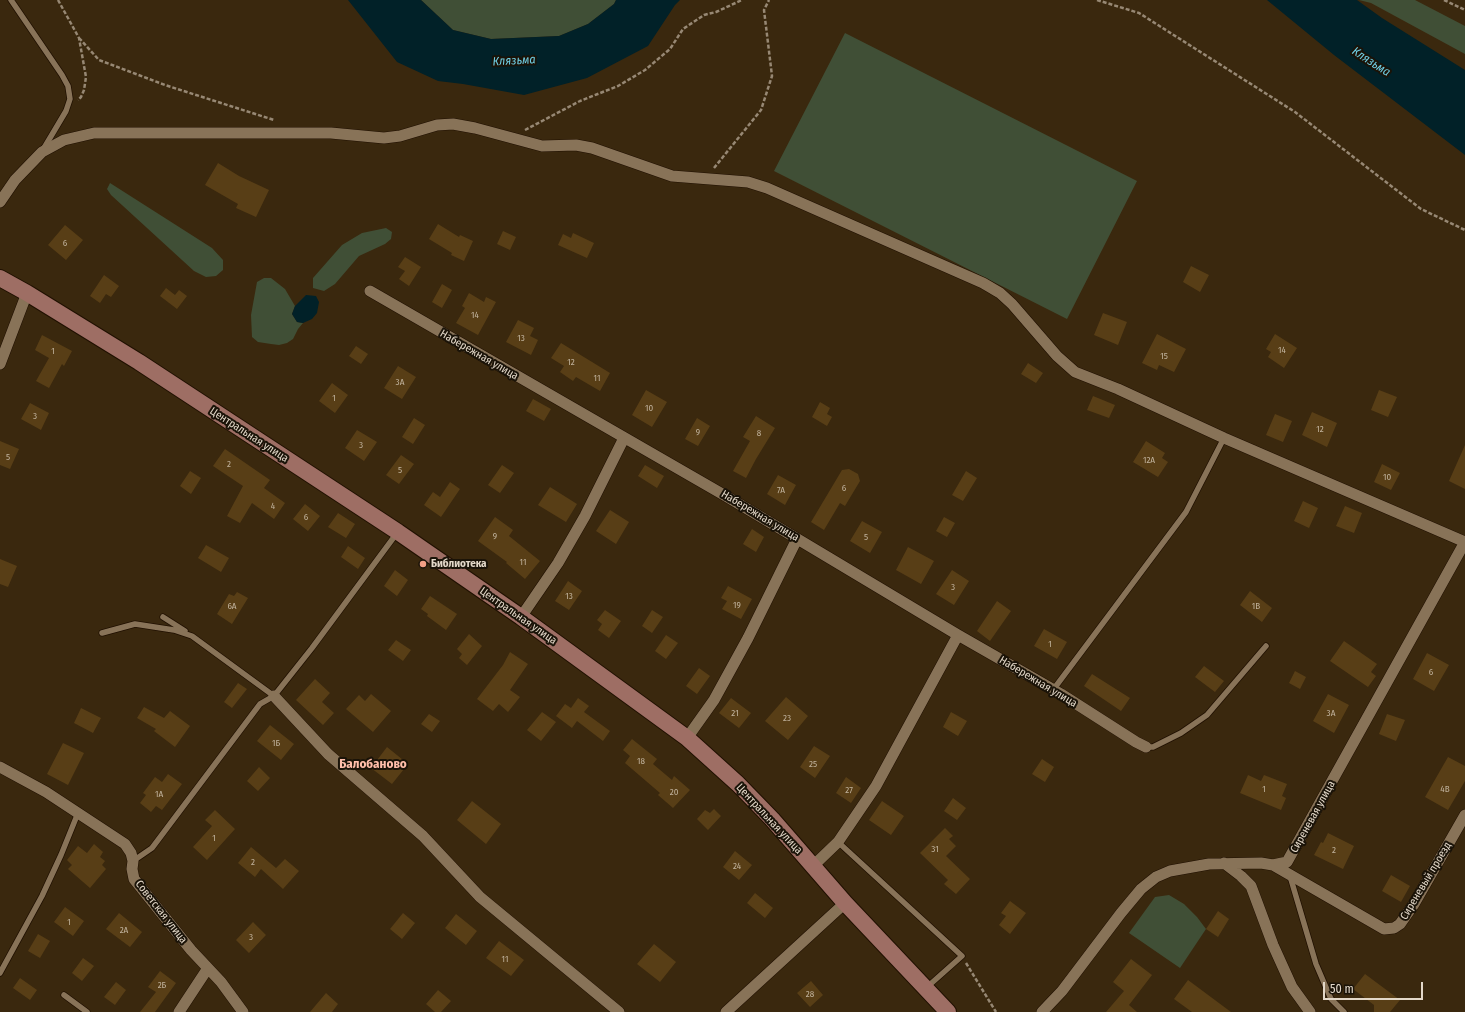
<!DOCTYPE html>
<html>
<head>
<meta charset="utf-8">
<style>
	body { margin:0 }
	#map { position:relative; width:1465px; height:1012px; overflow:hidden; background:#3a280e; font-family:"Fira Sans Condensed",sans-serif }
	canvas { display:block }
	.scale { position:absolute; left:1323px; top:982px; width:100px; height:18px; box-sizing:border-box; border:2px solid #e3d8c9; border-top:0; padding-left:5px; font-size:12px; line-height:14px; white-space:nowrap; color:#e3d8c9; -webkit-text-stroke:3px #1a1308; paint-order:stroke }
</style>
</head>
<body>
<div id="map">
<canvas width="1465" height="1012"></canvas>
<div class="scale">50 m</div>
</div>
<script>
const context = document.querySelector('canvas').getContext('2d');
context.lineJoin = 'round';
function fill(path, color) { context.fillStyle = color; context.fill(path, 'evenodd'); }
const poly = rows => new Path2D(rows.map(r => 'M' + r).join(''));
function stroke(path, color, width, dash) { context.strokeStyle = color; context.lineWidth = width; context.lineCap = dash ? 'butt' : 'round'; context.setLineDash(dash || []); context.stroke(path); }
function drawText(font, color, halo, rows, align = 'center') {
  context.font = font + ' "Fira Sans Condensed",sans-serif'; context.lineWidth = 4; context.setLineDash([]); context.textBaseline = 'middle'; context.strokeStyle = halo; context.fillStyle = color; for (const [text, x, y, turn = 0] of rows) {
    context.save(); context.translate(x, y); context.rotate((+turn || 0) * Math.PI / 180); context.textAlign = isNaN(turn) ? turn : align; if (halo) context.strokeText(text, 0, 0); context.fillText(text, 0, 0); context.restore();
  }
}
const green = poly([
	[421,0,616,0,614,4,588,24,559,36,491,39,453,30],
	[1359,0,1415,0,1465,26,1465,54,1371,3],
	[845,33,1137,181,1067,319,774,171],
	[110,183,212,248,223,260,223,270,216,276,206,277,194,271,111,195,107,189],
	[386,228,392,232,391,239,385,244,359,256,335,284,324,291,313,288,313,278,342,245,362,233],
	[264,278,271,278,285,289,295,306,292,314,297,322,303,323,298,329,293,339,287,343,279,345,271,344,258,342,252,337,251,315,257,282],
	[1169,895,1184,904,1197,917,1206,929,1180,968,1129,933,1155,897]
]);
const water = poly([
	[348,0,421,0,453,30,491,39,559,36,588,24,614,4,616,0,680,0,675,5,648,46,587,78,524,95,463,84,438,81,397,62],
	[1267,0,1357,0,1382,18,1465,70,1465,155,1334,55],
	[306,295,316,296,319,302,317,313,312,319,303,323,297,322,292,314,295,306]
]);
const building = poly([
	[218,163,239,176,269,190,256,217,236,208,238,204,205,185],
	[438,224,459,237,460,235,473,241,464,261,451,255,452,253,429,239],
	[65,225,83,240,66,260,48,245],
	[503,231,516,237,510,250,497,244],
	[573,233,594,243,587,258,558,245,563,234,571,238],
	[405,257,421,267,409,286,399,279,405,271,398,267],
	[1191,266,1209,275,1200,292,1183,282],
	[104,275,119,286,111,297,106,294,100,303,90,296],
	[442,284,452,290,442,308,432,302],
	[166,288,175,295,179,290,187,296,177,309,160,296],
	[469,293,484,302,486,297,496,302,478,335,456,323,465,308,462,306],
	[1103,313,1127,322,1118,345,1094,335],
	[518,320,534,328,530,336,538,340,531,355,506,342],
	[1157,334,1186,349,1174,372,1159,365,1157,370,1142,363],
	[1275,334,1297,348,1284,368,1268,357,1271,352,1266,349],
	[42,335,72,351,64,366,62,364,49,388,36,381,49,358,35,350],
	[561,343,610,373,600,391,576,377,573,381,560,372,564,366,551,358],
	[356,346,368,354,361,364,349,356],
	[1028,363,1043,373,1036,383,1021,374],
	[398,366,416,377,402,399,384,388],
	[332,383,348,395,335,413,319,401],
	[646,390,667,402,652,427,632,415],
	[1379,390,1397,397,1388,417,1371,410],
	[1093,396,1115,405,1109,418,1087,410],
	[533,399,551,409,544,421,526,411],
	[820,402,830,408,827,414,832,417,827,426,812,417],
	[30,403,49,413,41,430,21,419],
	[1312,412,1337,423,1327,447,1302,435],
	[1275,414,1292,421,1283,442,1266,435],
	[756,416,775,428,756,459,746,478,733,471,750,441,743,437],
	[414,418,425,425,413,444,402,437],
	[697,418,710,426,698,446,685,439],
	[357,430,377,442,364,461,345,448],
	[0,441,19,449,10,469,0,465],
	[1146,441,1165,453,1162,458,1168,462,1158,477,1133,462],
	[1465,445,1465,489,1449,481],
	[225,449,270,480,264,488,285,503,274,519,252,503,240,523,227,516,243,486,213,466],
	[401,455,414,464,399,484,386,475],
	[1382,464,1400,473,1391,490,1374,482],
	[502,465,514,473,500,493,488,485],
	[645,465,664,476,657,488,638,476],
	[849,469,858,474,860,481,845,506,840,503,824,530,811,522,842,470],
	[190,471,201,478,191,494,180,486],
	[966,471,977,478,963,501,952,495],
	[778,475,796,485,785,505,767,494],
	[450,482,460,489,441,517,424,505,433,492,440,497],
	[550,487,577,504,566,522,538,505],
	[1303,501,1318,508,1309,528,1294,521],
	[305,504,320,516,308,531,293,519],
	[1345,506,1362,513,1354,533,1336,526],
	[610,510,629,522,616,544,596,531],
	[338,513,355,524,346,538,328,527],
	[495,517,513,530,509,536,540,561,525,579,506,563,507,562,478,541],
	[944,517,955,523,947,537,936,531],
	[862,521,882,532,870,553,850,541],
	[752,529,764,537,756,552,743,544],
	[206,545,229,558,221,572,198,558],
	[348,546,365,558,358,569,341,557],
	[908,547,934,561,921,584,896,570],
	[0,559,17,566,8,587,0,584],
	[395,570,408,580,397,596,384,586],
	[952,570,969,581,954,605,936,594],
	[568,581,582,591,569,610,555,601],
	[728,586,752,599,741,619,722,609,727,601,721,598],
	[1250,591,1272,608,1262,622,1240,605],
	[237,592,248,598,232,624,217,614,229,594,234,596],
	[430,596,457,614,446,630,427,616,428,614,421,609],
	[997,601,1011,611,990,641,977,631],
	[605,610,621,621,609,638,598,630,602,624,597,620],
	[652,610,663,617,652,633,642,626],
	[1044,629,1067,642,1057,659,1034,646],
	[469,634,482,646,467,665,459,658,462,654,457,649],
	[666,635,678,643,666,659,655,651],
	[396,640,411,650,403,661,388,650],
	[1344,641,1377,664,1371,672,1376,676,1368,687,1330,661],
	[510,652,528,664,510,690,520,697,508,712,499,704,493,711,477,699,503,665],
	[1427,653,1449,665,1434,691,1413,679],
	[1204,666,1224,681,1215,692,1195,677],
	[699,668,710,676,697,694,686,686],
	[1295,671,1306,677,1300,689,1289,683],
	[1092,674,1130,698,1121,711,1084,686],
	[315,679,330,693,322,702,334,713,323,725,296,700],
	[238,683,247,689,232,708,224,702],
	[371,694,391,711,373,732,346,709,359,695,365,701],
	[1328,694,1349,705,1334,733,1313,721],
	[786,697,808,716,788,740,765,721],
	[578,698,589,706,584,712,610,731,603,741,577,721,572,728,556,716,565,704,571,708],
	[731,698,751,713,739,728,719,713],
	[144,707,164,718,170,711,190,726,175,747,154,731,156,729,137,718],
	[81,708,101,718,93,733,74,723],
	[542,712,556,722,541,741,527,730],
	[951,712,967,721,958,736,943,727],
	[429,714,440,721,432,732,421,724],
	[1387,714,1405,720,1396,741,1379,734],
	[270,725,294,744,281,760,257,741],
	[632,739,657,759,653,764,672,780,674,776,690,790,673,808,658,795,660,793,625,763,630,756,623,750],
	[63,743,84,753,68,785,47,774],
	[814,746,830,756,815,778,800,767],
	[387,747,408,764,392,784,371,768],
	[1448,757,1465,766,1465,781,1448,810,1425,797],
	[1042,759,1054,767,1045,782,1032,774],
	[259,767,270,778,258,791,247,781],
	[168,774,182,784,162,810,156,806,151,812,140,803,146,795,143,793,155,777,162,782],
	[1248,775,1261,781,1264,775,1287,784,1282,796,1286,798,1281,810,1240,793],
	[846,777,861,788,851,803,836,793],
	[953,798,966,808,957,820,944,811],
	[472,801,501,824,486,844,457,820],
	[882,801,904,816,891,835,869,820],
	[714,809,721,816,708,830,697,819,705,810,710,813],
	[215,810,235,829,207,860,193,847,212,826,205,820],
	[945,828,953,836,949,839,956,846,946,856,970,879,956,894,944,884,948,880,920,853],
	[1328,833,1354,846,1343,869,1314,855,1321,842,1323,843],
	[94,844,103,852,100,857,105,861,102,865,106,869,90,888,68,869,72,865,67,860,78,846,87,853],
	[251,847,276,868,285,859,299,871,283,889,261,869,255,877,238,863],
	[735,851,752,865,739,880,723,867],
	[1391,875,1410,886,1401,902,1382,891],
	[755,893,773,908,765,918,747,903],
	[1010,901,1026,913,1010,934,999,925,1006,916,1001,913],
	[65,907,84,921,73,936,54,922],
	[1218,911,1229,919,1218,937,1206,929],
	[119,913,142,932,130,947,106,929],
	[403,913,415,923,402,939,390,929],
	[456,914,477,931,466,945,445,928],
	[253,922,266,935,249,953,236,940],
	[38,934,50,941,40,958,28,951],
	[499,941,524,960,511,976,486,958],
	[654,944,676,962,660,982,637,964],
	[83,958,94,966,82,981,72,973],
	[1131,959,1152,975,1129,1005,1137,1012,1106,1012,1124,991,1113,982],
	[160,971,176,983,155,1012,140,1012,156,992,148,987],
	[1365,974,1400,1000,1390,1012,1374,1012,1374,1005,1353,989],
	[20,978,37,990,30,1000,13,988],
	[1188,980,1231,1012,1192,1012,1174,999],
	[811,981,823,995,810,1007,797,993],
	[116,982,126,990,115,1005,104,997],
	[438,990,451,1001,441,1012,435,1012,426,1004],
	[326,993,338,1004,332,1012,310,1012]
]);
const path = poly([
	[58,0,79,38,86,77,84,90,81,97,78,100],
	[1097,0,1139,13,1295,112,1421,209,1465,230],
	[1444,0,1465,10],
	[79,38,99,60,165,85,274,120],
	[525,130,580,101,618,86,645,70,670,49,683,29,704,15,716,12,742,0],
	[714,168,761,110,772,76,764,10,769,0],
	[966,963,996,1012]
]);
const lane = poly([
	[11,0,62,75,68,86,70,99,66,111,44,148],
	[163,617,185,631],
	[102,633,135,624,174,630,192,636,274,696],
	[1053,690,1186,512,1224,438],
	[1146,747,1153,747,1181,733,1207,715,1266,646],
	[838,842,962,956,926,988],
	[133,861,152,848,260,704,274,696,312,648,397,533],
	[1290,876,1316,964,1331,999,1344,1012],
	[0,973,42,896,61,855,78,813],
	[64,995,87,1012]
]);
const street = poly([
	[0,202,15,180,42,152,64,140,94,133,331,133,384,138,400,136,437,125,453,124,475,128,542,146,576,145,592,148,672,176,748,182,767,188,983,283,1000,293,1012,304,1057,356,1075,372,1118,389,1224,438,1465,542],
	[370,291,724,495,958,635,1061,694,1136,742,1146,747],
	[0,364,27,293],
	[521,617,558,563,585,516,624,438],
	[274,696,328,754,423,836,480,897,619,1012],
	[687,738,714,700,748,638,797,539],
	[0,767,46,792,125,844,131,853,133,861,132,869,134,879,191,950,221,982,243,1012],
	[1224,863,1241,876,1251,886,1273,945,1292,987,1310,1012],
	[1273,865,1384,929,1394,928,1400,924,1414,904,1465,815],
	[813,866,838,842,876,786,958,635],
	[179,1012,208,968],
	[726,1012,845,903],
	[1042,1012,1062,991,1121,913,1141,889,1156,877,1170,871,1209,864,1261,863,1273,865,1287,862,1465,542]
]);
const secondary = poly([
	[0,278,27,293,139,362,398,532,521,617,687,738,738,784,772,819,845,903,948,1012]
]);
const markers = [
	[423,564,4,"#f39f85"]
];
const numberNames = [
	["6",65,243],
	["14",475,315],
	["13",521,338],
	["14",1282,350],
	["1",53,351],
	["15",1164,356],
	["12",571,362],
	["11",597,378],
	["3А",400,382],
	["1",334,398],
	["10",649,408],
	["3",35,416],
	["12",1320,429],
	["9",698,432],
	["8",759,433],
	["3",361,445],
	["5",8,457],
	["12А",1149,460],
	["2",229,464],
	["5",400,470],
	["10",1387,477],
	["6",844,488],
	["7А",781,490],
	["4",273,506],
	["6",306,517],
	["9",495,536],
	["5",866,537],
	["11",523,562],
	["3",953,587],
	["13",569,596],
	["19",737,605],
	["6А",232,606],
	["1В",1256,606],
	["1",1050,644],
	["6",1431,672],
	["21",735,713],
	["3А",1331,713],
	["23",787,718],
	["1Б",276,743],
	["18",641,761],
	["25",813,764],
	["1",1264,789],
	["4В",1445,789],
	["27",849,790],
	["20",674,792],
	["1А",159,794],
	["1",214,838],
	["31",935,849],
	["2",1334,850],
	["2",253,862],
	["24",737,866],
	["1",69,922],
	["2А",124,930],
	["3",251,937],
	["11",505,959],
	["2Б",162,985],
	["28",810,994]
];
const streetNames = [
	["Набережная улица",479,355,30],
	["Центральная улица",249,435,33],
	["Набережная улица",760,516,31],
	["Центральная улица",518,616,35],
	["Набережная улица",1038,682,31],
	["Сиреневая улица",1313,817,-61],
	["Центральная улица",769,819,47],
	["Сиреневый проезд",1426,881,-59],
	["Советская улица",161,912,52]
];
const poiNames = [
	["Библиотека",431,564]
];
const waterNames = [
	["Клязьма",514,61,-3],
	["Клязьма",1371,62,33]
];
const quarterNames = [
	["Балобаново",373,764]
];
fill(green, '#404f36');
fill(water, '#012128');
fill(building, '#583e16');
stroke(lane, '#201000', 7);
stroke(street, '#201000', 12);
stroke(secondary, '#201000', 18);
stroke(path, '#978874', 2.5, [4, 2]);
stroke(lane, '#887358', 5.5);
stroke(street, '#887358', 11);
stroke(secondary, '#9e6e64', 16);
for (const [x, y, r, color] of markers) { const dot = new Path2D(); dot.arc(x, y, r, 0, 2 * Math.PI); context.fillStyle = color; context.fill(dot); stroke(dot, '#1a1308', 1.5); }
drawText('9px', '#c0b29c', null, numberNames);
drawText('11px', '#e3d8c9', '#1a1308', streetNames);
drawText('bold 11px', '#e3d8c9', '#1a1308', poiNames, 'left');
drawText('italic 12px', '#70d0e6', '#1a1308', waterNames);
drawText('bold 13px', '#ffbeaa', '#1a1308', quarterNames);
</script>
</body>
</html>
